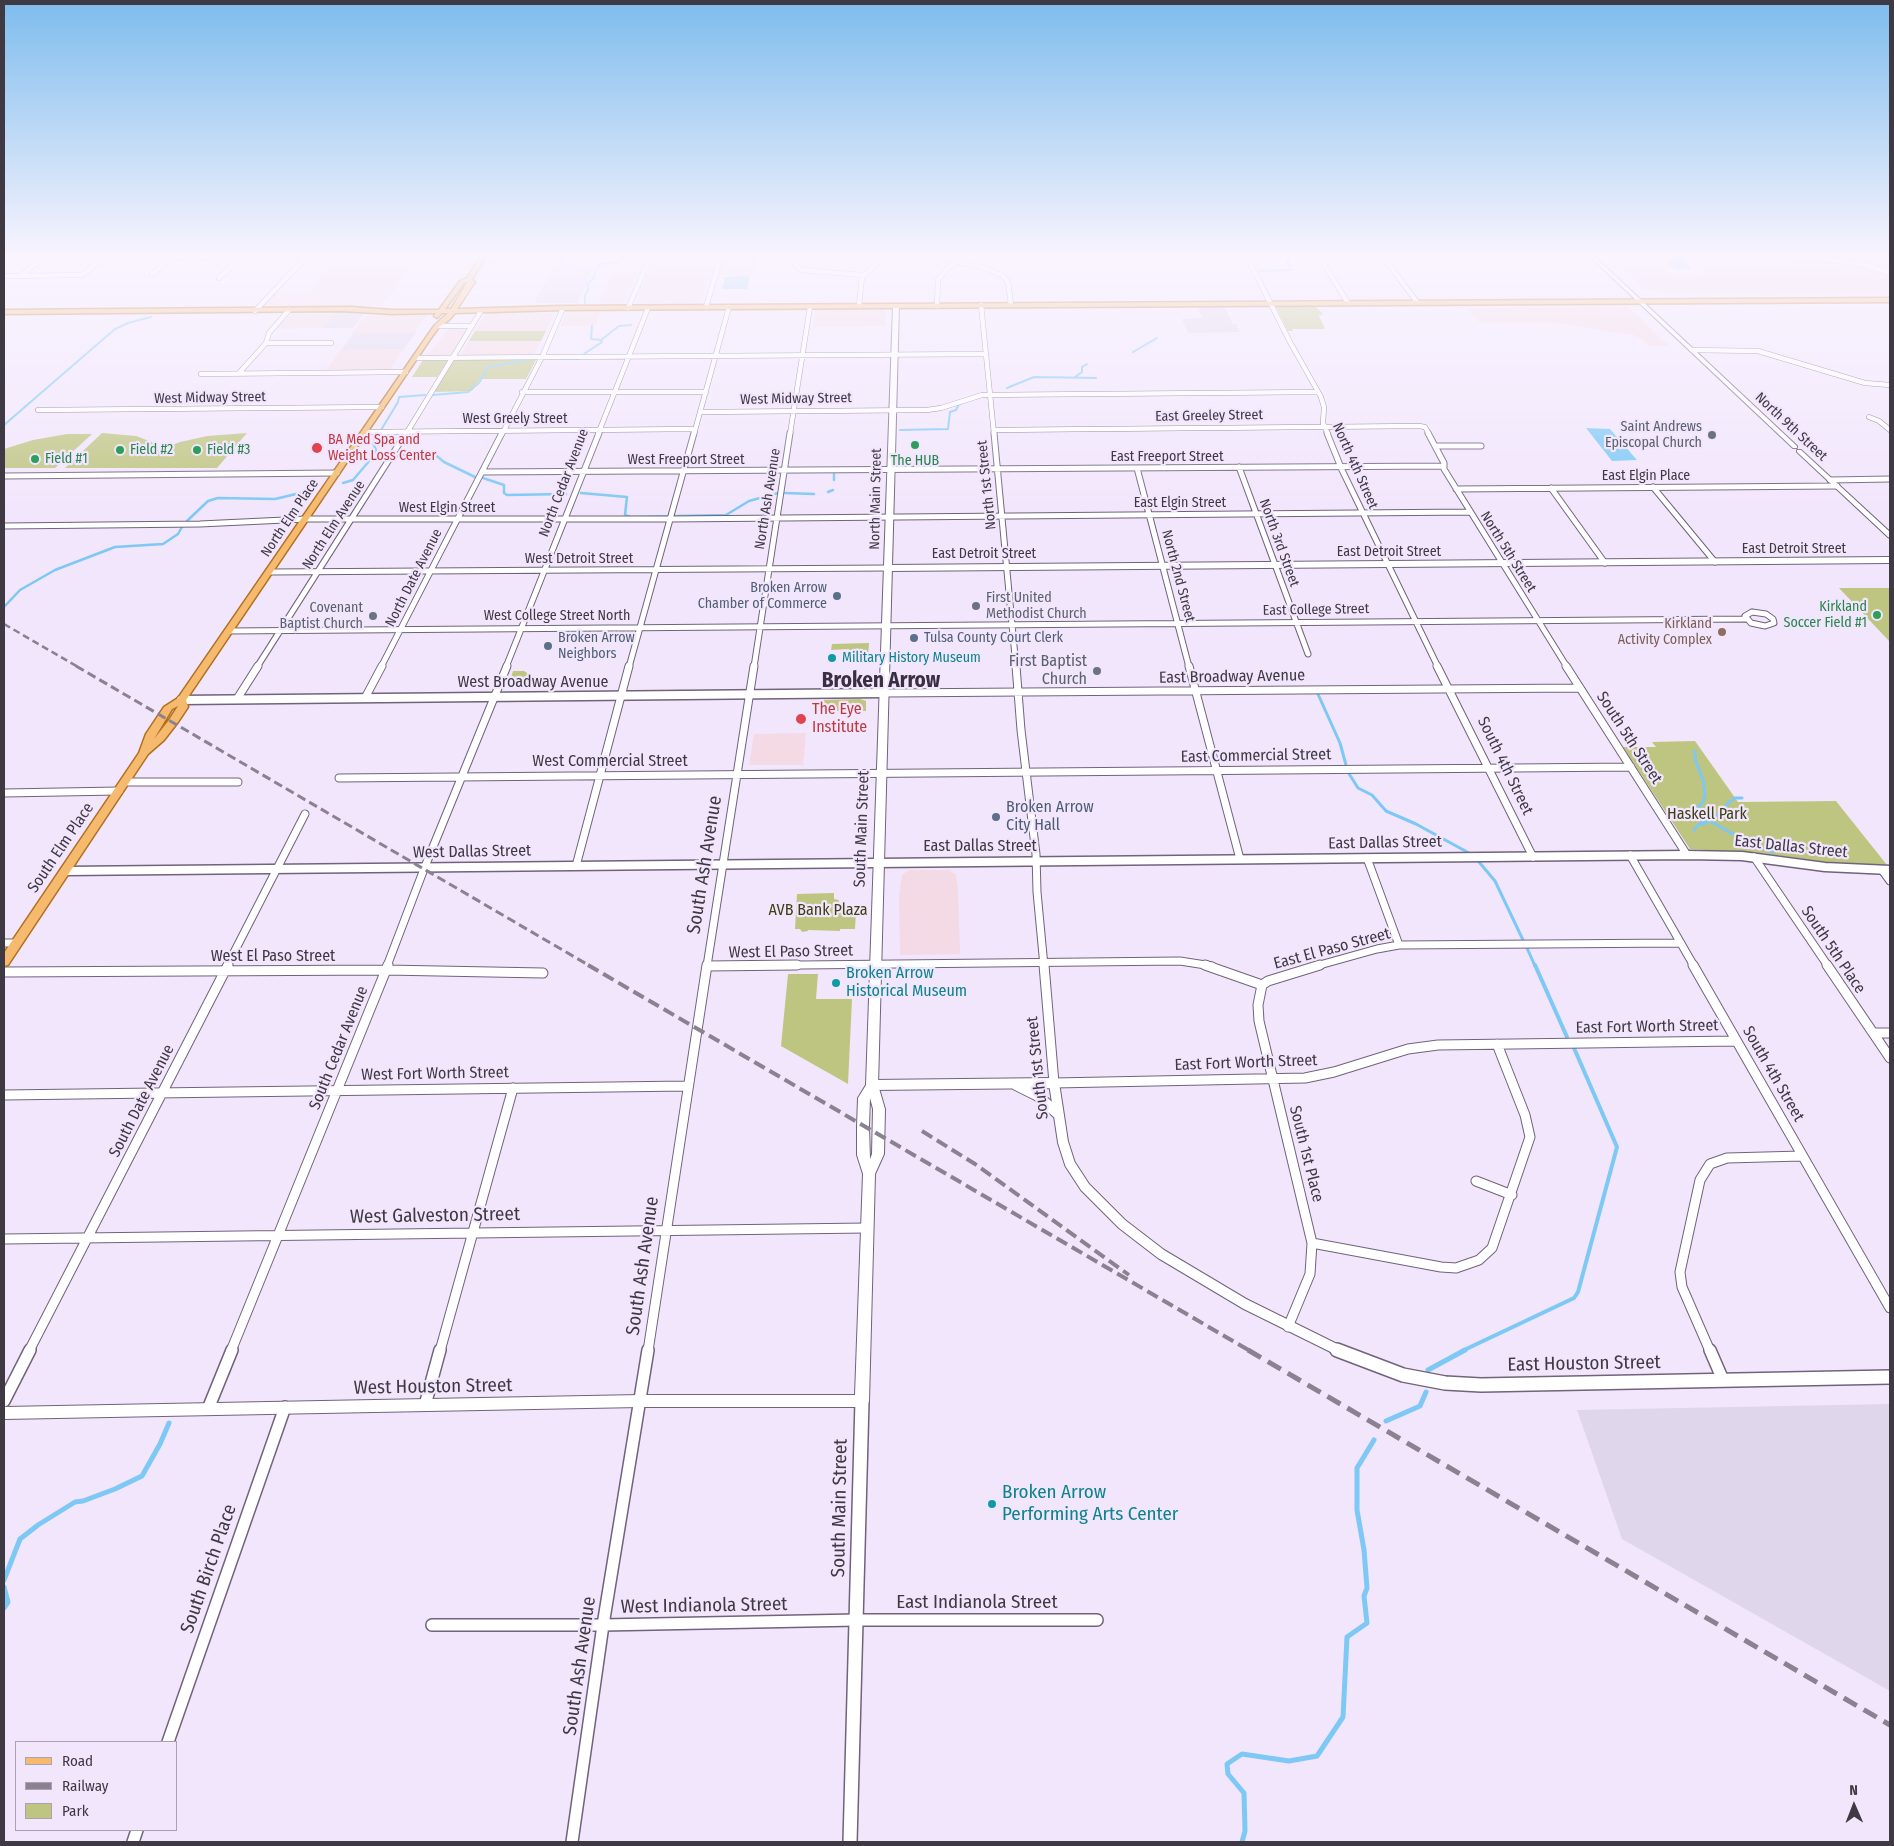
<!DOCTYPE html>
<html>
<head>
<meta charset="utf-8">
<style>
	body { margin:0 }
	#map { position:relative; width:1894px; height:1846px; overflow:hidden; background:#f2e6fc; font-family:"Fira Sans Condensed",sans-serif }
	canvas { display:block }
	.frame { position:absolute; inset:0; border:5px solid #3f3944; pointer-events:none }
	.legend { position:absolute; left:15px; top:1741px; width:162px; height:90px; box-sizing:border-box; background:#f2e6fc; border:1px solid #aaa1b2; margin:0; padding:6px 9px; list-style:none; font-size:15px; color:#3f3944 }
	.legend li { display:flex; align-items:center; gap:10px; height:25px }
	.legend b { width:25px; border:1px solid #aaa1b2 }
	.north { position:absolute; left:1829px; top:1781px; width:50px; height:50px; -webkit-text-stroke:4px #f2e6fc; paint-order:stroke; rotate:359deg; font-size:14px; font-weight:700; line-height:20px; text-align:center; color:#3f3944 }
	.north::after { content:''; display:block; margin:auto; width:18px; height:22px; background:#3f3944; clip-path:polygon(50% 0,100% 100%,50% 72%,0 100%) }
</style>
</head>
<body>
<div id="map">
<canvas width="1894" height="1846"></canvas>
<div class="frame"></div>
<ul class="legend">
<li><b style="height:6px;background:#f5ba6d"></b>Road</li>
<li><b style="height:6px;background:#8a8191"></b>Railway</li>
<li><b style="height:14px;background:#bec580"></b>Park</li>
</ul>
<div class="north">N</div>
</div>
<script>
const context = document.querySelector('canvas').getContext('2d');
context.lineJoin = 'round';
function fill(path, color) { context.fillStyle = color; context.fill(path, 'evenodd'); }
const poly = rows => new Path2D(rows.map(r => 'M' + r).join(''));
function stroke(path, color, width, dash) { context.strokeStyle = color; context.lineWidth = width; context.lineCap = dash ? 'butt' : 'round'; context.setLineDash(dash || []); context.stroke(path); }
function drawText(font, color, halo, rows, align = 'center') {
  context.font = font + ' "Fira Sans Condensed",sans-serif'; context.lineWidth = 4.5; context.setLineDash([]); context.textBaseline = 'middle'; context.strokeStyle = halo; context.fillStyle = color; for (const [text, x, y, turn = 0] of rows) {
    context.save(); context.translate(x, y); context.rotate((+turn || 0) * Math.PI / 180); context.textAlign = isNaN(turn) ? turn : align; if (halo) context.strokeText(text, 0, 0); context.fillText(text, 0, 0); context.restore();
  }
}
const commercial = poly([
	[655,253,759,253,752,275,710,275,700,304,636,304],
	[1603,253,1658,253,1662,257,1652,259,1669,275,1707,276,1683,253,1863,253,1890,257,1890,294,1660,293,1644,289,1616,263],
	[495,254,527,254,521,264,489,264],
	[356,265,413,265,382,305,265,306,276,293,308,292,330,267],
	[613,272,637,272,624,303,598,303],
	[1628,307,1669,346,1650,346,1642,339,1633,335,1555,323,1479,322,1466,308],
	[816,310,883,310,886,313,884,318,886,326,813,327],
	[567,312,601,312,595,326,560,326],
	[335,313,323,328,276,329,290,314],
	[486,313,555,313,546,331,475,331],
	[427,315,416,330,416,333,351,334,365,316],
	[469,328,451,355,446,357,426,357,448,329],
	[469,341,541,341,534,354,465,356,462,353],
	[404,349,390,369,326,370,341,350],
	[806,733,803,765,749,765,754,734],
	[909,870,949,870,956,875,958,890,960,954,900,955,899,897,902,875]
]);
const industrial = poly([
	[567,253,562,263,580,263,593,267,578,303,534,303,555,264,521,264,527,254],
	[1198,308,1225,308,1233,324,1236,324,1240,332,1188,333,1182,319,1202,318],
	[335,313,364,313,353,328,323,328],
	[354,333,416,333,404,349,341,350],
	[1890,1404,1890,1691,1622,1539,1577,1410]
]);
const green = poly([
	[1315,306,1323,314,1319,316,1325,329,1292,329,1293,331,1288,331,1276,307],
	[475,331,546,331,541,341,469,341],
	[529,358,536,360,526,379,480,379,472,391,434,392,454,360],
	[423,360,448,360,437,377,412,377],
	[102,433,136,436,152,442,157,451,180,442,207,436,247,433,217,468,65,468],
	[67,434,92,434,55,468,4,468,4,449,33,440],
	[1839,588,1890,588,1890,642],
	[869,643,868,658,848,658,849,649,831,650,832,644],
	[513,671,524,671,529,674,525,686,511,687,509,684],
	[860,699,866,701,866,711,817,711,818,701,822,700],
	[1695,741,1738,802,1836,801,1887,865,1826,862,1761,853,1690,849,1623,747,1656,747,1652,742],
	[834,893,834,899,839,900,838,912,856,911,855,929,840,929,840,931,808,930,808,931,802,932,800,929,795,929,797,894],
	[788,974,818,974,816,999,852,999,848,1084,781,1046]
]);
const water = poly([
	[1661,253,1679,253,1692,269,1676,270,1667,263,1671,260,1670,258],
	[744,275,750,277,747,289,722,289,725,277],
	[1586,428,1610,429,1637,460,1612,461]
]);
const streamFar4 = poly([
	[1260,271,1292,270,1287,262,1289,260,1286,253],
	[585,304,585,295,589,288,587,284,594,278,595,272,600,266,598,264,616,263,628,256,629,253],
	[601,340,619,326,631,325],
	[1133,352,1157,338],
	[584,354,602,342,601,340,591,339,592,326],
	[550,359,579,359],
	[1075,377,1082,372,1082,367,1087,364],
	[1007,388,1034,377,1096,378],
	[433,395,468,392,479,383,488,367,532,359],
	[4,425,115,329,128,323,151,317],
	[381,430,398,402,399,397,425,395],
	[900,430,948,429,950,412,956,410,959,404,962,403]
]);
const streamFar3 = poly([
	[396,457,414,452,432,452,444,462,475,477],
	[370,460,388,458],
	[834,474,834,480],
	[483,478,504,485,504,493,507,495,566,494],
	[343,483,353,480,370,460,376,450,373,443,378,434],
	[828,492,833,490],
	[581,493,627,497,625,515,631,517,726,515,749,501,778,493],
	[785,493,814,494],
	[187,521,208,501,218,498,275,499,313,490],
	[4,607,20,590,55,570,115,547,163,544,178,534,182,527]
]);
const streamFar2 = poly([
	[1317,692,1340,743,1346,765],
	[1695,751,1695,759,1703,780,1705,795,1703,802,1693,812,1704,823],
	[1348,772,1358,788,1372,795,1386,811,1416,824,1469,853],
	[1710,821,1748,843,1773,852],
	[1694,830,1699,824,1704,824,1721,813,1729,802,1735,798,1742,798],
	[1479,862,1495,881,1523,940],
	[1527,948,1535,966]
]);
const streamFar1 = poly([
	[1535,965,1567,1037],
	[1462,1351,1574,1298,1578,1292,1617,1147,1574,1048]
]);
const stream = poly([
	[1428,1370,1465,1350],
	[1386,1421,1420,1406,1426,1392],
	[4,1580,20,1539,38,1525,75,1502,83,1501,115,1489,142,1476,160,1444,169,1423],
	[4,1587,8,1602,4,1608],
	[1242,1842,1245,1831,1244,1793,1228,1774,1227,1764,1242,1754,1289,1761,1317,1756,1343,1717,1347,1637,1367,1623,1364,1596,1367,1588,1364,1550,1357,1510,1357,1468,1374,1440]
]);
const minorFar4 = poly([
	[799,253,796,266,801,270,863,275],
	[921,253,984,268,1002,275,1008,282,1011,305],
	[1245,253,1290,342,1321,397,1324,407,1323,423,1328,434],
	[1317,253,1348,303],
	[1380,253,1417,302],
	[1768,253,1862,264,1890,273],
	[171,258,316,257,361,254,450,253],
	[152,274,173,256],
	[21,275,51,253],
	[4,276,82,275,110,253],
	[219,278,241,257],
	[981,305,994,434],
	[859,306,862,277,889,253],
	[937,306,938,280,946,270,968,253],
	[706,307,722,253],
	[628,308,652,253],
	[255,311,307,256],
	[437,326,472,326],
	[266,343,331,343],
	[1692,350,1758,351,1865,383,1890,385],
	[415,358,986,354],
	[239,373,266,343,269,333,289,310],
	[201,374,406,372],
	[522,392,706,392],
	[38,410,382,407],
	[700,412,927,410,941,408,982,395,1318,392],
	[1869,417,1879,421,1890,430],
	[994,430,1419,426,1425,427,1429,434],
	[365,432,695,429],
	[406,434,481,311],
	[502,434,543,355,563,308],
	[598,434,648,308],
	[694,434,729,307],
	[790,434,810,307]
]);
const minorFar3 = poly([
	[994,433,1016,667],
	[1327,433,1342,470,1438,667],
	[1428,433,1444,463,1444,469,1567,667],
	[1435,446,1481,446],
	[1239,467,1308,654],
	[1137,468,1189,667],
	[482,472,1443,466],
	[4,476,337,473],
	[1830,480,1890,479],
	[1653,487,1715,562],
	[1551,488,1605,563],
	[1456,489,1837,486],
	[4,526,200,524,306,519,670,519,1470,512],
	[270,572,888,568],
	[1752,612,1766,614,1773,619,1774,623,1765,626,1751,623,1745,616,1752,612],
	[228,631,1746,619],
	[257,667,406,433],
	[381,667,502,433],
	[506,667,599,433],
	[629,667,694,433],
	[754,667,790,433]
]);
const minorFar2 = poly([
	[1016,666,1021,730,1036,854,1037,892,1044,966],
	[1189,666,1240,859],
	[1437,666,1533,857],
	[1566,666,1687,855],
	[884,693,1580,688],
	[365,698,382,666],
	[237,699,258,666],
	[339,778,1631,767],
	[126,782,238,782],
	[4,793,119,791],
	[1630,855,1694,966],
	[1754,857,1828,966],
	[1367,858,1399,945],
	[576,866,629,666],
	[1882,870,1890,881],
	[4,943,16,943],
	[227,966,305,814],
	[387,966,424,869,507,666],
	[707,966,1180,961,1212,966],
	[707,966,754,666],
	[1316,966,1377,949,1399,945,1680,943]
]);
const minorFar1 = poly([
	[1044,965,1054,1083,1305,1078,1334,1072,1408,1049,1438,1045,1736,1041],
	[1205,965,1262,985,1268,981,1320,965],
	[1693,965,1890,1308],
	[1827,965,1890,1058],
	[707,966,797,965],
	[4,972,386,970,543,973],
	[1262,985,1258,1005,1259,1021,1312,1243,1310,1274,1288,1327],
	[1873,1033,1890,1033],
	[4,1095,687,1086],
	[1476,1181,1512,1195],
	[4,1239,867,1228],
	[1312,1243,1441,1267,1456,1268,1479,1260,1492,1248,1530,1137,1525,1115,1497,1044],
	[29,1351,228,965],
	[231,1351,388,965],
	[440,1351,513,1088],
	[648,1351,707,965],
	[1710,1351,1682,1287,1680,1272,1700,1180,1710,1164,1727,1158,1802,1156]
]);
const minor = poly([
	[1710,1350,1723,1380],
	[4,1401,30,1350],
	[425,1405,440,1350],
	[208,1409,232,1350],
	[432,1625,603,1625,857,1620,1097,1620],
	[168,1742,285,1407],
	[133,1842,137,1830],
	[572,1842,603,1625,648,1350]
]);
const tertiaryFar3 = poly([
	[888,568,1890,560]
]);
const tertiaryFar2 = poly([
	[181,700,884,693],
	[66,871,1687,855,1742,856,1825,867,1890,870]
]);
const tertiaryFar1 = poly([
	[872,1085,1054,1083,1063,1142,1070,1164,1085,1187,1122,1224,1161,1254,1245,1304,1340,1351],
	[1016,1085,1038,1096,1059,1115]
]);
const tertiary = poly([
	[1337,1350,1403,1375,1445,1383,1481,1385,1890,1377],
	[850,1842,862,1401]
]);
const secondary = poly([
	[1586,253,1591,253,1797,446,1797,448,1793,448,1586,253],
	[896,304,899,306,878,1085,885,1109,884,1154,875,1174,869,1401,867,1405,862,1407,640,1407,4,1419,4,1407,640,1395,855,1395,863,1174,857,1155,857,1126,858,1098,866,1085,893,306,896,304],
	[870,1098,873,1109,872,1154,870,1159,869,1126,870,1098],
	[1797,450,1801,450,1890,532,1890,538,1888,537,1797,452,1797,450]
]);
const primary = poly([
	[483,253,489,253,472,279,475,282,457,309,563,306,1890,298,1890,302,563,310,455,313,449,320,439,327,431,338,186,700,188,707,178,722,164,740,148,754,8,965,4,966,4,953,139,753,146,734,164,707,178,698,427,336,435,325,448,313,442,313,437,318,434,316,436,313,392,314,342,311,4,314,4,310,352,307,392,310,439,310,460,281,467,278,483,253],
	[468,281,451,309,445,309,464,283,468,281],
	[178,706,169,720,154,739,172,709,178,706]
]);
const railFar3 = poly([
	[4,624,78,667]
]);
const railFar2 = poly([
	[76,666,590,966]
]);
const railFar1 = poly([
	[588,965,1250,1351],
	[922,1131,975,1164,1129,1275]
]);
const rail = poly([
	[1248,1350,1890,1725]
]);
const markers = [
	[1712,435,5,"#6b7280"],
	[915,445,5,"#2e9e5b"],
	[317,448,6,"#e0444e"],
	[120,450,5,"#2e9e5b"],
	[197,450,5,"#2e9e5b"],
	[35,459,5,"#2e9e5b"],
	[837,596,5,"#5c6f8a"],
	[976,606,5,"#6b7280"],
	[1877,615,5,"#2e9e5b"],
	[373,616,5,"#6b7280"],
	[1722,632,5,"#8d6e63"],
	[914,638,5,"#5c6f8a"],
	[548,646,5,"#5c6f8a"],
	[832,658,5,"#0f9aa8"],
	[1097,671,5,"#6b7280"],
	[801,719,6,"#e0444e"],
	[996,817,5,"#5c6f8a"],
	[836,983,5,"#0f9aa8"],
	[992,1504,5,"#0f9aa8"]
];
const farStreetnames = [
	["West Midway Street",210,398,-1],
	["West Midway Street",796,399,-1],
	["East Greeley Street",1209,416,-1],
	["West Greely Street",515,419],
	["North 9th Street",1791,427,43],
	["East Freeport Street",1167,457],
	["West Freeport Street",686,460],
	["North 4th Street",1355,466,66],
	["East Elgin Place",1646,476],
	["North Cedar Avenue",564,483,-69],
	["North 1st Street",987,485,-96],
	["North Ash Avenue",768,499,-81],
	["North Main Street",876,499,-89],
	["East Elgin Street",1180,503],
	["West Elgin Street",447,508],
	["North Elm Place",290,518,-56],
	["North Elm Avenue",334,525,-57],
	["North 3rd Street",1279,543,70],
	["East Detroit Street",1794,549],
	["East Detroit Street",1389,552],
	["North 5th Street",1508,552,58],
	["East Detroit Street",984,554],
	["West Detroit Street",579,559],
	["North 2nd Street",1178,576,75],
	["North Date Avenue",414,578,-63],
	["East College Street",1316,610,-1],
	["West College Street North",557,616]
];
const farWorshipnames = [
	["Saint Andrews",1702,427],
	["Episcopal Church",1702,443],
	["First United",986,598,"left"],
	["Methodist Church",986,614,"left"],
	["Covenant",363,608],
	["Baptist Church",363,624]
];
const farHealthnames = [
	["BA Med Spa and",328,440],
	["Weight Loss Center",328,456]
];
const farLeisurenames = [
	["Field #2",130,450],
	["Field #3",207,450],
	["Field #1",45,459],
	["The HUB",915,461,"center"],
	["Kirkland",1867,607,"right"],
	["Soccer Field #1",1867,623,"right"]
];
const farServicenames = [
	["Broken Arrow",827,588,"right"],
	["Chamber of Commerce",827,604,"right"],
	["Broken Arrow",558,638],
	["Neighbors",558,654],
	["Tulsa County Court Clerk",924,638]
];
const farEducationnames = [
	["Kirkland",1712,624],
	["Activity Complex",1712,640]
];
const farCulturenames = [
	["Military History Museum",842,658]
];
const worshipNames = [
	["First Baptist",1087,662],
	["Church",1087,680]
];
const streetNames = [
	["East Broadway Avenue",1232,677,-1],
	["West Broadway Avenue",533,683],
	["South 5th Street",1629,738,57],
	["East Commercial Street",1256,756,-1],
	["West Commercial Street",610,762],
	["South 4th Street",1505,766,64],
	["South Main Street",862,829,-88],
	["East Dallas Street",1385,843,-1],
	["East Dallas Street",980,847],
	["East Dallas Street",1791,847,6],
	["South Elm Place",61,848,-56],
	["West Dallas Street",472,852,-1],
	["East El Paso Street",1332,949,-15],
	["South 5th Place",1833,950,56],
	["West El Paso Street",791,952,-1],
	["West El Paso Street",273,957],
	["East Fort Worth Street",1647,1027,-1],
	["South Cedar Avenue",339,1048,-68],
	["East Fort Worth Street",1246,1063,-2],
	["South 1st Street",1038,1068,-96],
	["West Fort Worth Street",435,1074,-1],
	["South 4th Street",1773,1074,60],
	["South Date Avenue",142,1101,-63],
	["South 1st Place",1306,1154,76]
];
const healthNames = [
	["The Eye",812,710],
	["Institute",812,728]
];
const serviceNames = [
	["Broken Arrow",1006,808],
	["City Hall",1006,826]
];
const parkNames = [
	["Haskell Park",1707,815],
	["AVB Bank Plaza",818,911]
];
const cultureNames = [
	["Broken Arrow",846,974],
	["Historical Museum",846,992]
];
const nearStreetnames = [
	["South Ash Avenue",705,865,-81],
	["West Galveston Street",435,1216,-1],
	["South Ash Avenue",643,1266,-82],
	["East Houston Street",1584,1364,-1],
	["West Houston Street",433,1387,-1],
	["South Main Street",840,1508,-89],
	["South Birch Place",209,1569,-71],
	["East Indianola Street",977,1603],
	["West Indianola Street",704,1606,-1],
	["South Ash Avenue",580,1666,-82]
];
const nearCulturenames = [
	["Broken Arrow",1002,1493],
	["Performing Arts Center",1002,1515]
];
const districtNames = [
	["Broken Arrow",881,681]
];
fill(commercial, '#f3dae5');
fill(industrial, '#dfd6ec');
fill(green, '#bec580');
fill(water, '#7dc8f5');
stroke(streamFar4, '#7dc8f5', 2);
stroke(streamFar3, '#7dc8f5', 2.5);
stroke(streamFar2, '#7dc8f5', 3);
stroke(streamFar1, '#7dc8f5', 4);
stroke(stream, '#7dc8f5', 5);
stroke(minorFar4, '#70637a', 5.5);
stroke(minorFar3, '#70637a', 7);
stroke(minorFar2, '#70637a', 9);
stroke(minorFar1, '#70637a', 11);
stroke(minor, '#70637a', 14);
stroke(tertiaryFar3, '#70637a', 8);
stroke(tertiaryFar2, '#70637a', 11);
stroke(tertiaryFar1, '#70637a', 12);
stroke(tertiary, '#70637a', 16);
stroke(secondary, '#70637a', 2);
stroke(primary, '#b16f20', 3);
stroke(minorFar4, '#fff', 4.5);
stroke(minorFar3, '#fff', 5);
stroke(minorFar2, '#fff', 7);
stroke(minorFar1, '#fff', 9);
stroke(minor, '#fff', 11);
stroke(tertiaryFar3, '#fff', 6);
stroke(tertiaryFar2, '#fff', 8);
stroke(tertiaryFar1, '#fff', 10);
stroke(tertiary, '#fff', 13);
fill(secondary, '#fff');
fill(primary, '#f5ba6d');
stroke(railFar3, '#8a8191', 2.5, [7, 4]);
stroke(railFar2, '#8a8191', 3, [9, 4.5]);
stroke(railFar1, '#8a8191', 4, [12, 5.5]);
stroke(rail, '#8a8191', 5, [15, 8]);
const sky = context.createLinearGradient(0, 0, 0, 511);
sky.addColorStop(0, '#7dbced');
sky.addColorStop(0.5, '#f9f4fe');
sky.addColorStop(1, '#f9f4fe00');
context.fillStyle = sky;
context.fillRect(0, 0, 1894, 511);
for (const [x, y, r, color] of markers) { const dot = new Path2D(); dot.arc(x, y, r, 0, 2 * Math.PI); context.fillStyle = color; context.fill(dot); stroke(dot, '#f2e6fc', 2); }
drawText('14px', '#3f3944', '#f2e6fc', farStreetnames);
drawText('14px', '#5b616d', '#f2e6fc', farWorshipnames, 'right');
drawText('14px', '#be3a42', '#f2e6fc', farHealthnames, 'left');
drawText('14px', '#27864d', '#f2e6fc', farLeisurenames, 'left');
drawText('14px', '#4e5e75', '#f2e6fc', farServicenames, 'left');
drawText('14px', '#785e54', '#f2e6fc', farEducationnames, 'right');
drawText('14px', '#0d838f', '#f2e6fc', farCulturenames, 'left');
drawText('16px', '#5b616d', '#f2e6fc', worshipNames, 'right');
drawText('16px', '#3f3944', '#f2e6fc', streetNames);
drawText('16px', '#be3a42', '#f2e6fc', healthNames, 'left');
drawText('16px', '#4e5e75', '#f2e6fc', serviceNames, 'left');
drawText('16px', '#3d4017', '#f2e6fc', parkNames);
drawText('16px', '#0d838f', '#f2e6fc', cultureNames, 'left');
drawText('19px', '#3f3944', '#f2e6fc', nearStreetnames);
drawText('19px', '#0d838f', '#f2e6fc', nearCulturenames, 'left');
drawText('bold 21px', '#3a2e43', '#f2e6fc', districtNames);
</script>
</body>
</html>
